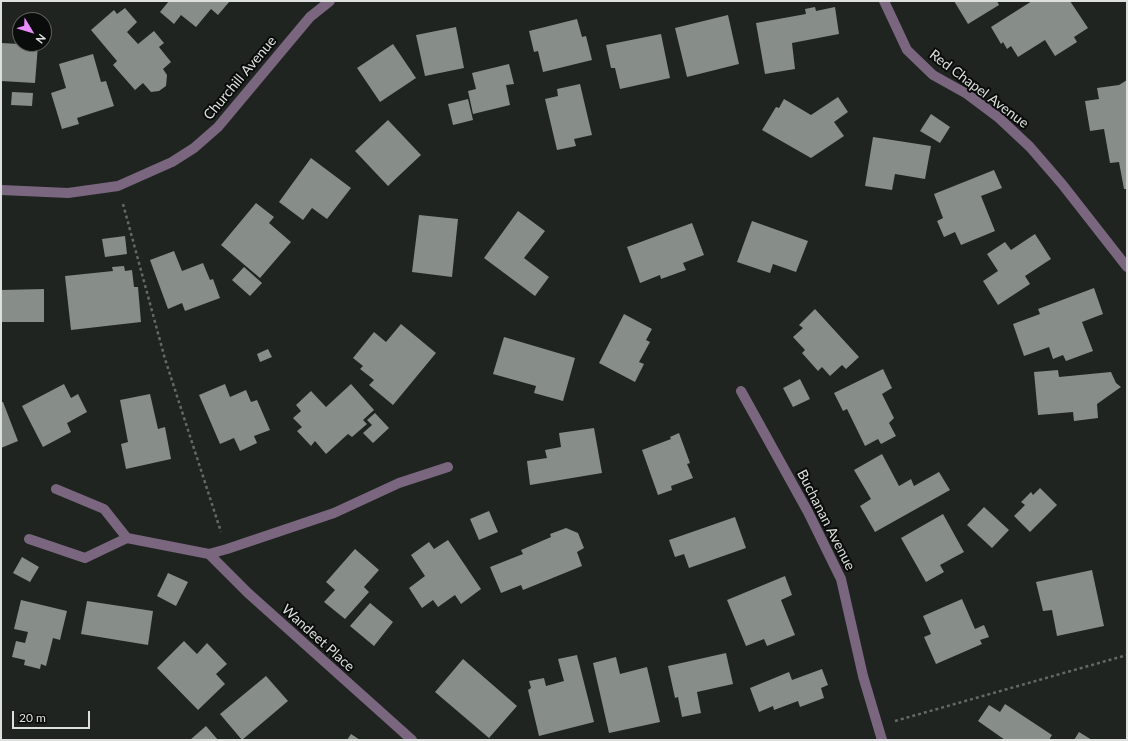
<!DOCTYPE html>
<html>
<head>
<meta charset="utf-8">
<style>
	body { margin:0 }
	#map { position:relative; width:1128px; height:741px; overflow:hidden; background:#1f2420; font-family:Lato,sans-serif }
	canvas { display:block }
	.frame { position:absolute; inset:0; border:2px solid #dde0de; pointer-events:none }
	.north { position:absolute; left:12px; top:12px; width:40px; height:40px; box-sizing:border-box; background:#0a0c0b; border:1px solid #5e615f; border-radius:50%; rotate:128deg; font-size:11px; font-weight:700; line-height:16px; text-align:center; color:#dde0de }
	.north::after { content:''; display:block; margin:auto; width:14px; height:18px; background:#e98dfe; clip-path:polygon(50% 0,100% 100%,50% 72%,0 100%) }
	.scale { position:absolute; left:12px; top:711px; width:78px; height:18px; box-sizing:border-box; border:2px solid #dde0de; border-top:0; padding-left:5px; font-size:12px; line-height:14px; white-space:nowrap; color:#dde0de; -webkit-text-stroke:3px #0a0c0b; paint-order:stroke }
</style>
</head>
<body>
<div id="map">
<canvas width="1128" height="741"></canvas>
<div class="frame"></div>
<div class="north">N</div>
<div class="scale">20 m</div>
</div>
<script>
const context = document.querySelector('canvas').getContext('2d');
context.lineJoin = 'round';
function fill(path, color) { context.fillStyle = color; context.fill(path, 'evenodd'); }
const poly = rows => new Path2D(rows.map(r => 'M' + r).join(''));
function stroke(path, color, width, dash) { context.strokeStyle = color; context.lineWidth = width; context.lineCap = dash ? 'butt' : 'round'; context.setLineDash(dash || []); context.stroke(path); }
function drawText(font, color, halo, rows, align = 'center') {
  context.font = font + ' Lato,sans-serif'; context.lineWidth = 4; context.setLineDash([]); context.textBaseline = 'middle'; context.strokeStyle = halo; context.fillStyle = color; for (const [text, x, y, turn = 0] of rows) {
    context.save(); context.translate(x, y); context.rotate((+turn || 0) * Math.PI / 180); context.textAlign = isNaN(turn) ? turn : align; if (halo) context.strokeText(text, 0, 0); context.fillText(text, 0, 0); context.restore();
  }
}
const building = poly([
	[169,1,230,1,218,15,211,9,196,27,181,15,174,24,160,12],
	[954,1,997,1,999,5,968,24],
	[1032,1,1070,1,1088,28,1074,37,1077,42,1055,56,1045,40,1018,57,1011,46,1007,49,1003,42,1001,44,991,27],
	[815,7,816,11,835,7,839,34,792,43,795,69,765,74,756,23,806,14,805,9],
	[125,8,137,22,127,32,138,44,154,31,164,43,159,47,171,62,163,69,167,75,166,86,159,91,151,92,143,83,135,90,113,65,117,61,91,30,114,10,117,14],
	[728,15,739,64,687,77,675,28],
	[577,19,582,37,586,36,592,60,543,72,538,51,534,52,529,31],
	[456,27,464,68,425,76,416,35],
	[661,34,670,78,620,89,615,68,611,68,606,45],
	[1,43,38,45,35,83,1,81],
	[393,44,416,78,380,102,357,68],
	[93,54,101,82,106,81,114,106,77,118,79,124,62,129,51,93,66,88,59,64],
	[509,64,514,84,506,85,510,105,473,114,468,91,476,89,472,73],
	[1127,80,1127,189,1124,189,1119,162,1110,163,1104,129,1090,131,1085,101,1099,99,1097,88,1119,85],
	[580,84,592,135,574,139,576,146,557,150,545,99,558,96,557,89],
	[12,92,33,93,32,106,11,105],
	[838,97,848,112,834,122,844,136,811,158,762,130,776,107,779,108,784,99,811,115],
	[468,99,473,120,453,125,448,104],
	[931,114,950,127,940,143,920,131],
	[388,120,421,155,388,186,355,151],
	[873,137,931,146,925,179,895,174,892,190,865,186],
	[311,158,351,188,327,219,312,208,303,220,279,202],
	[994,170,1002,188,981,196,995,231,961,245,955,232,944,237,937,221,943,218,934,194],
	[256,203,274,217,269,223,291,242,260,278,221,245],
	[518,211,545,231,524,258,549,277,535,296,484,258],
	[419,215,458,219,452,277,412,272],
	[752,221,808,241,796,272,773,264,770,273,737,262],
	[692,223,704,255,683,263,686,270,661,279,660,275,640,283,627,247],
	[1035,234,1051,259,1025,276,1030,284,998,305,983,281,998,271,987,254,1005,242,1011,250],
	[125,236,127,254,105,257,102,239],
	[174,251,182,271,203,263,210,280,213,279,220,298,185,311,182,303,168,309,150,260],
	[124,266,125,271,132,270,134,287,138,287,141,322,71,330,65,276,113,271,112,267],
	[244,267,262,283,250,296,232,280],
	[1094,288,1103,314,1082,322,1093,351,1066,361,1063,355,1053,359,1049,347,1024,356,1013,324,1040,314,1038,309],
	[44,289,44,322,1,322,1,290],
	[815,309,859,357,846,369,842,365,830,376,822,367,818,371,802,353,805,350,793,337,803,328,799,325],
	[624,314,652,329,646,340,650,342,639,362,644,364,635,382,599,363],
	[401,324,436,353,393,405,369,385,374,380,360,369,363,366,353,358,374,332,386,342],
	[504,337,575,358,563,401,534,393,536,386,493,374],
	[268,349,272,357,260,362,257,354],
	[883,369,892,388,882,394,894,418,889,423,896,436,881,444,878,439,865,446,847,409,843,411,834,393],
	[1058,370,1059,377,1111,372,1116,383,1121,387,1097,404,1098,418,1074,421,1073,412,1038,415,1034,372],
	[800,379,810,399,793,407,783,388],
	[64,384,71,398,78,394,87,412,67,423,71,432,43,447,22,406],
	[225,384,230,397,246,390,251,402,257,400,270,430,254,436,257,443,240,451,234,438,220,444,199,395],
	[351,384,374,410,363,420,367,424,352,437,348,434,326,454,315,441,311,446,297,431,302,427,293,418,301,411,296,405,311,391,326,407],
	[150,394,158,429,165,427,171,459,126,469,121,444,128,442,120,400],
	[1,402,3,402,18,441,1,448],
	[375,413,389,428,373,443,363,433,372,425,367,420],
	[594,428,602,473,530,485,527,461,547,458,545,450,561,447,559,433],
	[679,433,690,463,687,464,693,478,671,486,672,490,658,495,642,450,671,439,670,437],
	[882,454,899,486,911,479,914,486,939,472,950,490,875,532,860,506,871,499,854,470],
	[1040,488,1057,505,1030,532,1014,516,1025,505,1021,502,1031,492,1033,495],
	[984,507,1009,530,992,548,967,525],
	[489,511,498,532,479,540,470,519],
	[943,514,964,552,940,565,944,572,926,582,901,538],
	[735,517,746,548,689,568,684,554,675,557,669,540],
	[566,528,578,533,584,548,577,552,582,566,523,590,521,585,501,593,490,567,523,554,521,550,551,537,550,534],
	[448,540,481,589,461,604,455,595,438,607,433,600,422,608,409,588,425,576,411,555,429,542,434,549],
	[355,549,379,570,364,587,369,592,345,619,324,602,335,590,326,582],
	[22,557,39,567,30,582,13,573],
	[1092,570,1104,626,1057,636,1052,610,1043,611,1036,582],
	[168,573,188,582,176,606,157,596],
	[785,576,792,595,781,600,795,635,767,646,764,639,746,646,727,600],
	[962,599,975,629,984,625,989,637,980,640,982,644,936,664,924,637,931,634,923,616],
	[21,600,67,611,60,640,53,638,46,666,41,664,40,669,24,665,25,660,12,657,16,641,25,643,28,632,14,629],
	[87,601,153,611,148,645,81,634],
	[370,603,393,622,374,646,350,626],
	[184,641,197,654,207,643,227,664,216,674,225,684,198,710,157,668],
	[726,653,733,684,697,692,701,713,682,717,678,697,675,698,668,666],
	[577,655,594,722,539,736,528,690,531,688,529,681,544,678,546,686,564,681,558,659],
	[616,657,620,674,647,667,660,722,609,733,593,663],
	[463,659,517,706,489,738,435,692],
	[822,669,828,685,821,688,824,698,800,707,798,701,774,710,773,706,759,712,750,688,789,672,792,680],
	[266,676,288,701,242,740,220,714],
	[1005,704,1052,735,1049,740,1005,740,978,721,989,705,1000,712],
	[206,726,218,740,190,740],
	[1079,732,1092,740,1074,740],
	[351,734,360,740,347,740]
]);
const path = poly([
	[123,204,165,359,221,532],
	[895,721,1127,655]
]);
const minor = poly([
	[884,1,907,50,933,75,967,94,999,118,1030,147,1062,184,1127,267],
	[1,190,68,193,118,186,172,162,194,148,218,127,310,17,330,1],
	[741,391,808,512,841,579,863,676,882,740],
	[56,489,104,509,127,538,209,554,227,549,334,513,399,483,448,467],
	[29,539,85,558,127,538],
	[209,554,248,593,412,740]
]);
const streetNames = [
	["Churchill Avenue",240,78,-50],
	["Red Chapel Avenue",979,89,37],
	["Buchanan Avenue",826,520,63],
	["Wandeet Place",318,638,42]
];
fill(building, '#878d88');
stroke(path, '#656966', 2.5, [3, 3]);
stroke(minor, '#7b667f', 10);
drawText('14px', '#dde0de', '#0a0c0b', streetNames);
</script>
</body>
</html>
